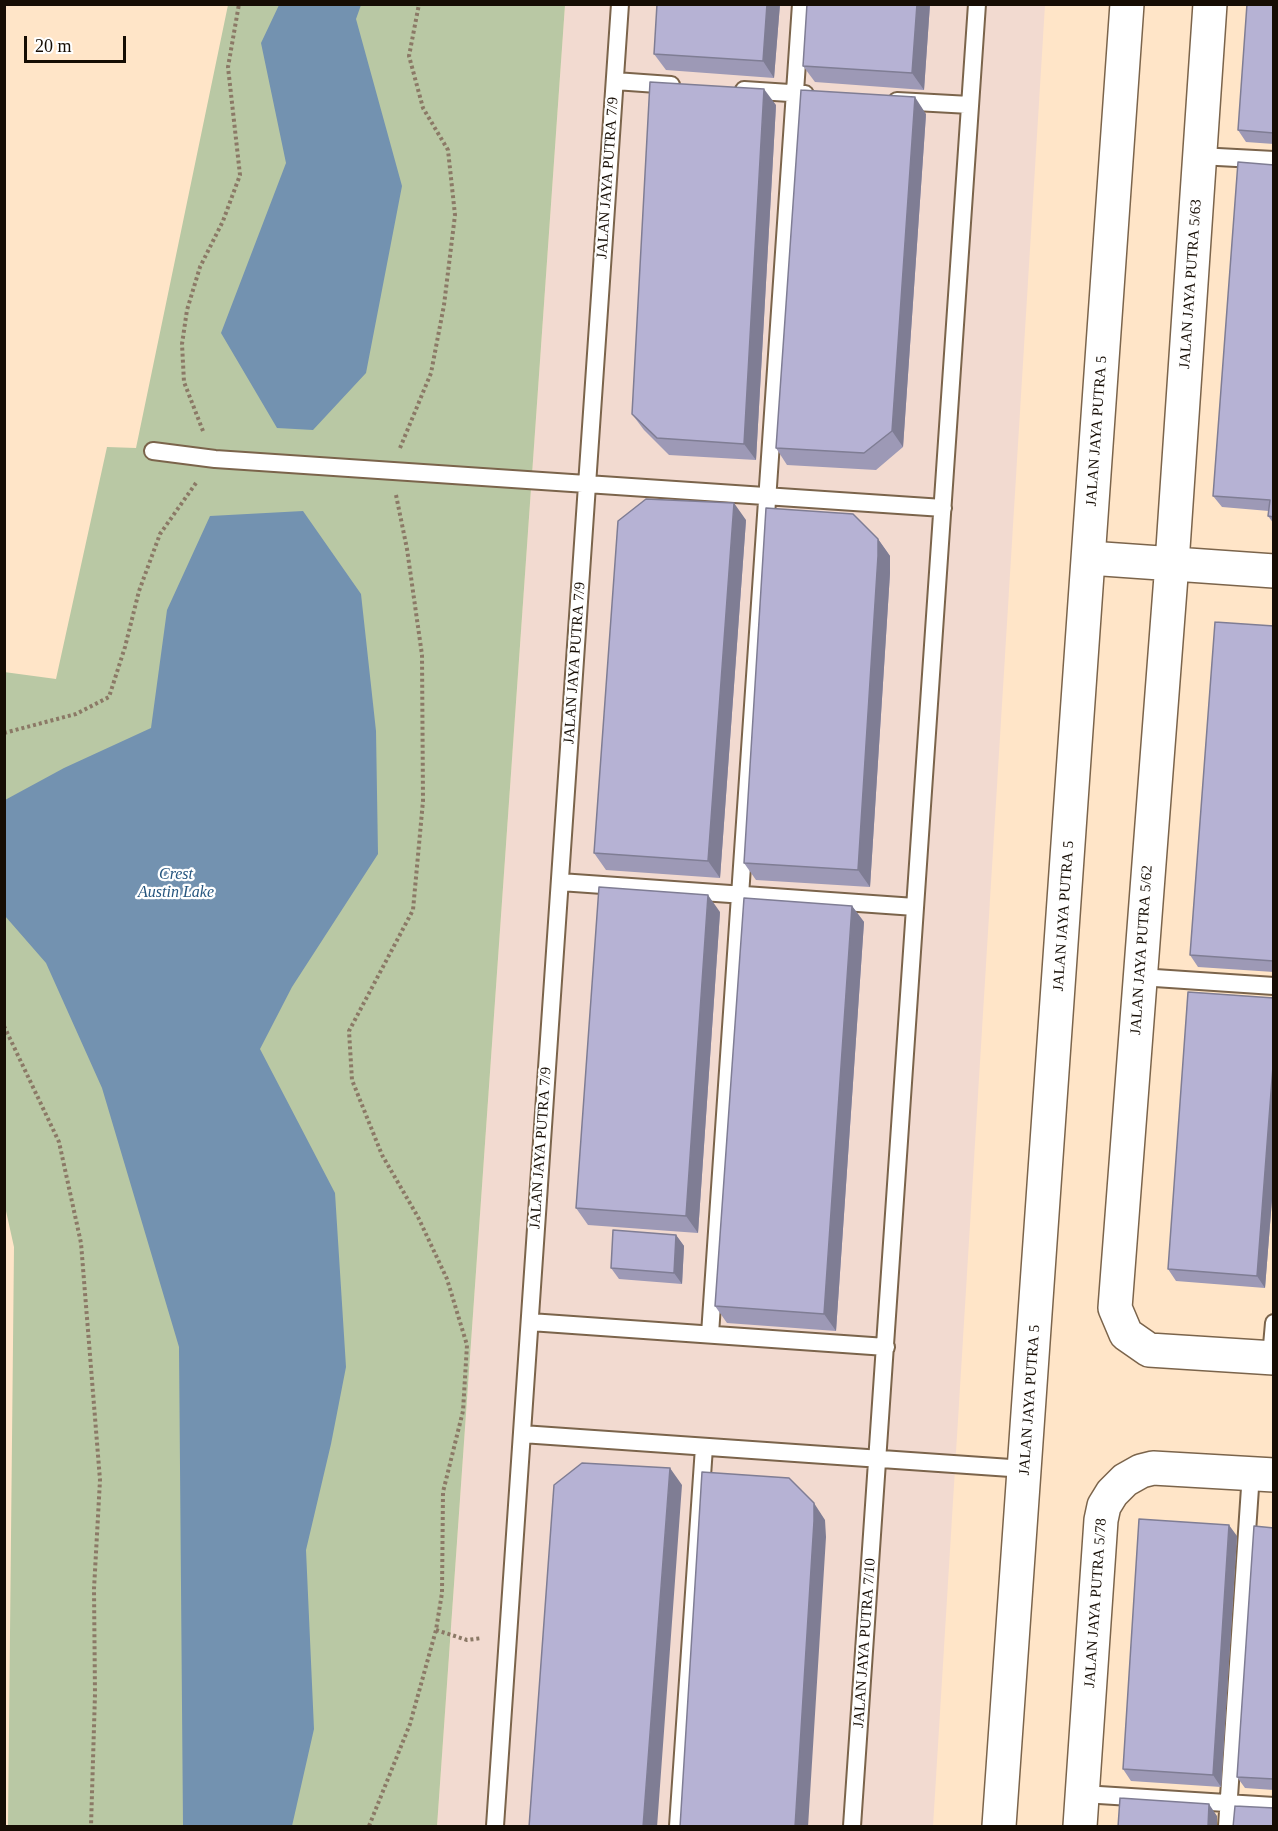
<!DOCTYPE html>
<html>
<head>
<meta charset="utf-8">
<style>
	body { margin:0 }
	#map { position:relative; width:1278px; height:1831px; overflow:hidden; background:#ffe5c8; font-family:Georgia,serif }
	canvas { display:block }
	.frame { position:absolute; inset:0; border:6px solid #160d04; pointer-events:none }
	.scale { position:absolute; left:24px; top:36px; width:102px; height:27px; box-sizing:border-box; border:3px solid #160d04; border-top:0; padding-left:8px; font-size:18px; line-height:21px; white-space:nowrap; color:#160d04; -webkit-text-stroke:4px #fff; paint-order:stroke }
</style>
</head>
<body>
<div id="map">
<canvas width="1278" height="1831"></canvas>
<div class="frame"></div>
<div class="scale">20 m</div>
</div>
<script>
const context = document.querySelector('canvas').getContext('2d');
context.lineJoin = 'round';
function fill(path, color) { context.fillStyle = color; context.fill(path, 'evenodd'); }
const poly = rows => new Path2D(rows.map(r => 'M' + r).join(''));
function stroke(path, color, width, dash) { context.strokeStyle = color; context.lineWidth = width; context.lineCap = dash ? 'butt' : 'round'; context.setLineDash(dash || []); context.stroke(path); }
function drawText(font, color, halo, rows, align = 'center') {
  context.font = font + ' Georgia,serif'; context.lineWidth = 4.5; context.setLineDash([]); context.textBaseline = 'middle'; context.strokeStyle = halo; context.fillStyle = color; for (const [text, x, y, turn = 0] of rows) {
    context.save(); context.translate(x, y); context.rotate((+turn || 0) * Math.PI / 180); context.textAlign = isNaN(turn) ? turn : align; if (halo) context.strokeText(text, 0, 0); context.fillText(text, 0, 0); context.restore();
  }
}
const commercial = poly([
	[565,5,1045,5,933,1826,437,1826]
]);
const green = poly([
	[228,5,565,5,437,1826,8,1826,14,1247,4,1202,4,672,56,679,107,447,136,448]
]);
const water = poly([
	[279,5,361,5,356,19,402,186,366,373,313,430,277,428,221,333,286,163,261,43],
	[303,511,361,594,376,731,378,854,292,987,260,1049,335,1193,346,1367,331,1444,306,1550,314,1729,292,1826,183,1826,179,1347,102,1088,46,963,5,916,5,800,64,768,151,728,167,610,210,516]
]);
const path = poly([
	[203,431,184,382,182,344,187,310,200,267,223,221,240,175,228,67,239,4],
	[400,448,431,373,444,305,455,215,448,150,423,108,409,56,419,4],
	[4,733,76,714,109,697,125,647,139,591,160,534,196,483],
	[4,1026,59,1142,81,1243,100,1480,94,1589,95,1694,91,1826],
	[436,1630,467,1640,482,1638],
	[369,1826,410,1724,436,1630,442,1593,443,1492,463,1411,467,1345,447,1279,418,1217,382,1155,352,1080,349,1031,413,910,423,801,422,655,407,549,396,495]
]);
const service = poly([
	[615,81,671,85],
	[744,90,805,94],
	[897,101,970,105],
	[1199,156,1274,160],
	[153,451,215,459,943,508],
	[560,882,915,907],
	[1140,977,1274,986],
	[530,1322,886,1347],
	[710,1334,801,4],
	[1271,1357,1274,1323],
	[522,1434,1025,1469],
	[1083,1794,1274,1806],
	[495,1826,620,4],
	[678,1826,704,1447],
	[852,1826,977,4],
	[1227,1826,1251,1473]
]);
const minor = poly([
	[1210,4,1172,563,1115,1308,1126,1334,1149,1350,1274,1358],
	[1089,558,1274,571],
	[1080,1826,1101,1520,1104,1506,1112,1493,1125,1480,1141,1471,1153,1468,1274,1475]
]);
const tertiary = poly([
	[999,1826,1127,4]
]);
const wall = poly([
	[780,4,774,78,666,70,654,54],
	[807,4,930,4,924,90,815,82,803,66],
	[1274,4,1274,144,1246,142,1238,130],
	[776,105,756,460,669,455,644,430,632,414],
	[926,114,903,447,876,470,787,465,776,448],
	[1274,165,1274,524,1268,516,1269,511,1222,507,1213,496],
	[746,520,720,878,606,870,594,853],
	[878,539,890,556,890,573,870,887,756,880,744,863],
	[1274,626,1274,972,1198,967,1190,955],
	[852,906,864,922,836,1331,727,1323,715,1306],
	[720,912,698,1233,588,1225,576,1208],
	[1274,998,1274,1174,1265,1288,1176,1281,1168,1269],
	[676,1235,684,1246,682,1284,619,1279,611,1268],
	[1274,1528,1274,1790,1245,1788,1237,1777],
	[1237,1536,1221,1787,1131,1781,1123,1769]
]);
const shadedWall = poly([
	[767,4,780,4,774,78,763,61],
	[917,4,930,4,924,90,912,73],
	[764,89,776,105,756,460,744,444],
	[915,97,926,114,903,447,892,431],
	[734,503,746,520,720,878,708,861],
	[878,539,890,556,890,573,870,887,858,870],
	[708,895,720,912,698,1233,686,1216],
	[852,906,864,922,836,1331,824,1314],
	[1274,1053,1274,1174,1265,1288,1257,1276],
	[676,1235,684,1246,682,1284,674,1273],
	[670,1468,682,1485,657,1827,643,1827],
	[814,1503,825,1520,826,1537,808,1827,795,1827],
	[1229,1525,1237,1536,1221,1787,1213,1775],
	[1209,1804,1217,1816,1217,1827,1208,1827]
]);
const building = poly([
	[657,4,767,4,763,61,654,54,657,4],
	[807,4,917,4,912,73,803,66,807,4],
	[1247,4,1274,4,1274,133,1238,130,1247,4],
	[650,82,764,89,744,444,657,438,632,414,650,82],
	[801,90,915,97,892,431,864,453,776,448,801,90],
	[1238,162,1274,165,1274,517,1268,516,1270,500,1213,496,1238,162],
	[646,499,734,503,708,861,594,853,618,521,646,499],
	[766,508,853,514,878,539,878,556,858,870,744,863,766,508],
	[1215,622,1274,626,1274,961,1190,955,1215,622],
	[599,887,708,895,686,1216,576,1208,599,887],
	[744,898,852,906,824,1314,715,1306,744,898],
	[1188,992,1274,998,1274,1053,1257,1276,1168,1269,1188,992],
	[613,1230,676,1235,674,1273,611,1268,613,1230],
	[582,1463,670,1468,643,1827,529,1827,554,1485,582,1463],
	[702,1472,789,1478,814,1503,814,1521,795,1827,680,1827,702,1472],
	[1139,1519,1229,1525,1213,1775,1123,1769,1139,1519],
	[1254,1526,1274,1528,1274,1779,1237,1777,1254,1526],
	[1120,1798,1209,1804,1208,1827,1118,1827,1120,1798],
	[1235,1806,1274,1808,1274,1827,1233,1827,1235,1806]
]);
const streetNames = [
	["JALAN JAYA PUTRA 7/9",608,178,-86],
	["JALAN JAYA PUTRA 5/63",1191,284,-86],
	["JALAN JAYA PUTRA 5",1097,431,-86],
	["JALAN JAYA PUTRA 7/9",575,663,-86],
	["JALAN JAYA PUTRA 5",1064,916,-86],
	["JALAN JAYA PUTRA 5/62",1142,950,-86],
	["JALAN JAYA PUTRA 7/9",541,1148,-86],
	["JALAN JAYA PUTRA 5",1030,1400,-86],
	["JALAN JAYA PUTRA 5/78",1096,1603,-86],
	["JALAN JAYA PUTRA 7/10",865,1643,-86]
];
const waterNames = [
	["Crest",176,875],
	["Austin Lake",176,893]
];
fill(commercial, '#f2dad0');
fill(green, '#b9c8a4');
fill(water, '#7392b0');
stroke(service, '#7b644b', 20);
stroke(minor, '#7b644b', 36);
stroke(tertiary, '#7b644b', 36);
stroke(path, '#8b7966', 4, [3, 3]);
stroke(service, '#fff', 16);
stroke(minor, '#fff', 33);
stroke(tertiary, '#fff', 33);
fill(wall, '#9d99b6');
fill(shadedWall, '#7f7d94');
fill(building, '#b6b2d4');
stroke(building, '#7f7d94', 1.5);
drawText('15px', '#160d04', '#fff', streetNames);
drawText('italic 16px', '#26567f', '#fff', waterNames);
</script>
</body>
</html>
